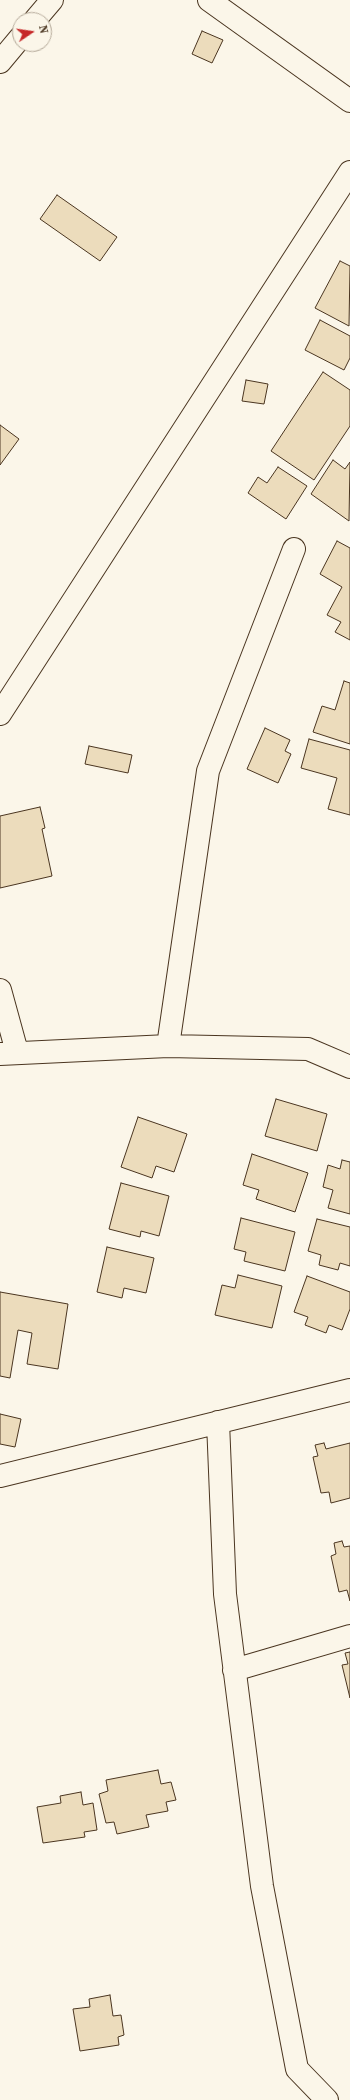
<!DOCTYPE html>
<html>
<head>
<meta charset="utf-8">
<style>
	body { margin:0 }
	#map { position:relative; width:350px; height:2100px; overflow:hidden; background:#fbf6e9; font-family:"Source Serif 4",serif }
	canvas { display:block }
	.north { position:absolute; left:12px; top:12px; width:40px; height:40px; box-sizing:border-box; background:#fbf6e9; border:1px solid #b4a999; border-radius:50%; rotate:77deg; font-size:11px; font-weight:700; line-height:16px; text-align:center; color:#4a3520 }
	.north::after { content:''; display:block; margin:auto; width:14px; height:18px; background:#c62828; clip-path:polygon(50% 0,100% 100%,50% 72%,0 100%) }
</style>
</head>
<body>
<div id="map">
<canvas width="350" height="2100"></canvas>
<div class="north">N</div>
</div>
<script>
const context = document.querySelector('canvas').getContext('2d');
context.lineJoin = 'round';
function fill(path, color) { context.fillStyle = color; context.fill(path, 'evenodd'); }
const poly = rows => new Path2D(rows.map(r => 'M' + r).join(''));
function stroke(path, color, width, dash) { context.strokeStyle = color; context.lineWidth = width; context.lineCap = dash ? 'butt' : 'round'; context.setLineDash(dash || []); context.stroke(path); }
const building = poly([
	[202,31,223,40,212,63,192,54,202,31],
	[57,195,117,237,100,261,40,219,57,195],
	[340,261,350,266,349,326,315,308,340,261],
	[320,320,350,336,350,358,344,370,305,350,320,320],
	[323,372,350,390,350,426,314,480,271,451,323,372],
	[246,380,268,384,264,404,242,401,246,380],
	[0,425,19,439,0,465,0,425],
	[333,460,345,469,350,462,349,521,311,494,333,460],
	[278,467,307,486,286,519,248,493,258,477,267,483,278,467],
	[337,541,350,548,350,640,335,632,341,622,327,615,342,587,320,574,337,541],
	[344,681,350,683,350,744,313,732,322,706,335,710,344,681],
	[265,728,290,740,285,751,291,754,278,783,247,769,265,728],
	[309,739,350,750,350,815,328,809,337,778,301,768,309,739],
	[89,746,132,755,128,773,85,764,89,746],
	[40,807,45,828,42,829,52,876,0,888,0,816,40,807],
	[276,1099,327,1114,317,1151,265,1136,276,1099],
	[138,1117,187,1134,174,1172,156,1166,152,1178,121,1167,138,1117],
	[252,1154,308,1173,295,1212,256,1199,259,1190,243,1185,252,1154],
	[342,1160,350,1162,350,1214,328,1208,333,1190,323,1187,328,1165,340,1169,342,1160],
	[121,1183,169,1196,159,1236,141,1231,140,1237,109,1229,121,1183],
	[241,1218,295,1232,285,1271,244,1261,246,1252,234,1249,241,1218],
	[317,1219,350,1227,350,1266,340,1263,338,1270,319,1265,321,1255,308,1251,317,1219],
	[107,1247,154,1258,146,1293,124,1288,122,1298,97,1292,107,1247],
	[238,1275,282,1286,272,1328,215,1315,222,1285,235,1288,238,1275],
	[307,1276,350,1292,350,1309,342,1330,329,1325,326,1333,305,1325,308,1317,294,1312,307,1276],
	[0,1292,68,1304,58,1369,27,1364,32,1333,18,1330,10,1378,0,1376,0,1292],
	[0,1414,21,1419,15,1447,0,1444,0,1414],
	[324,1443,326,1449,350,1443,350,1498,331,1503,329,1492,321,1493,313,1457,318,1456,315,1445,324,1443],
	[342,1541,344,1547,350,1546,350,1601,347,1590,339,1592,331,1556,336,1554,334,1543,342,1541],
	[350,1652,350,1698,342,1665,348,1664,345,1653,350,1652],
	[158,1770,161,1784,171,1782,176,1800,166,1802,168,1811,146,1815,149,1827,117,1834,114,1822,106,1823,99,1794,108,1791,106,1780,158,1770],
	[81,1792,83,1805,93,1803,97,1830,84,1832,85,1837,43,1843,37,1807,61,1803,60,1796,81,1792],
	[110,1995,113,2016,121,2015,124,2035,118,2037,119,2045,80,2051,73,2009,90,2007,89,1999,110,1995]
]);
const minor = poly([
	[209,0,350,101],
	[35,20,52,0],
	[0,62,20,38],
	[0,714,350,172],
	[0,990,17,1052],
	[168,1046,208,771,294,549],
	[0,1054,168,1046,308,1049,350,1067],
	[218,1422,225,1594,262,1886,297,2069,327,2100],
	[0,1476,350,1390],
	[234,1670,350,1636]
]);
fill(building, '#ecdcbc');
stroke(building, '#4a3520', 1);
stroke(minor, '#4a3520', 24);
stroke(minor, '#fbf6e9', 22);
</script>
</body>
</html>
